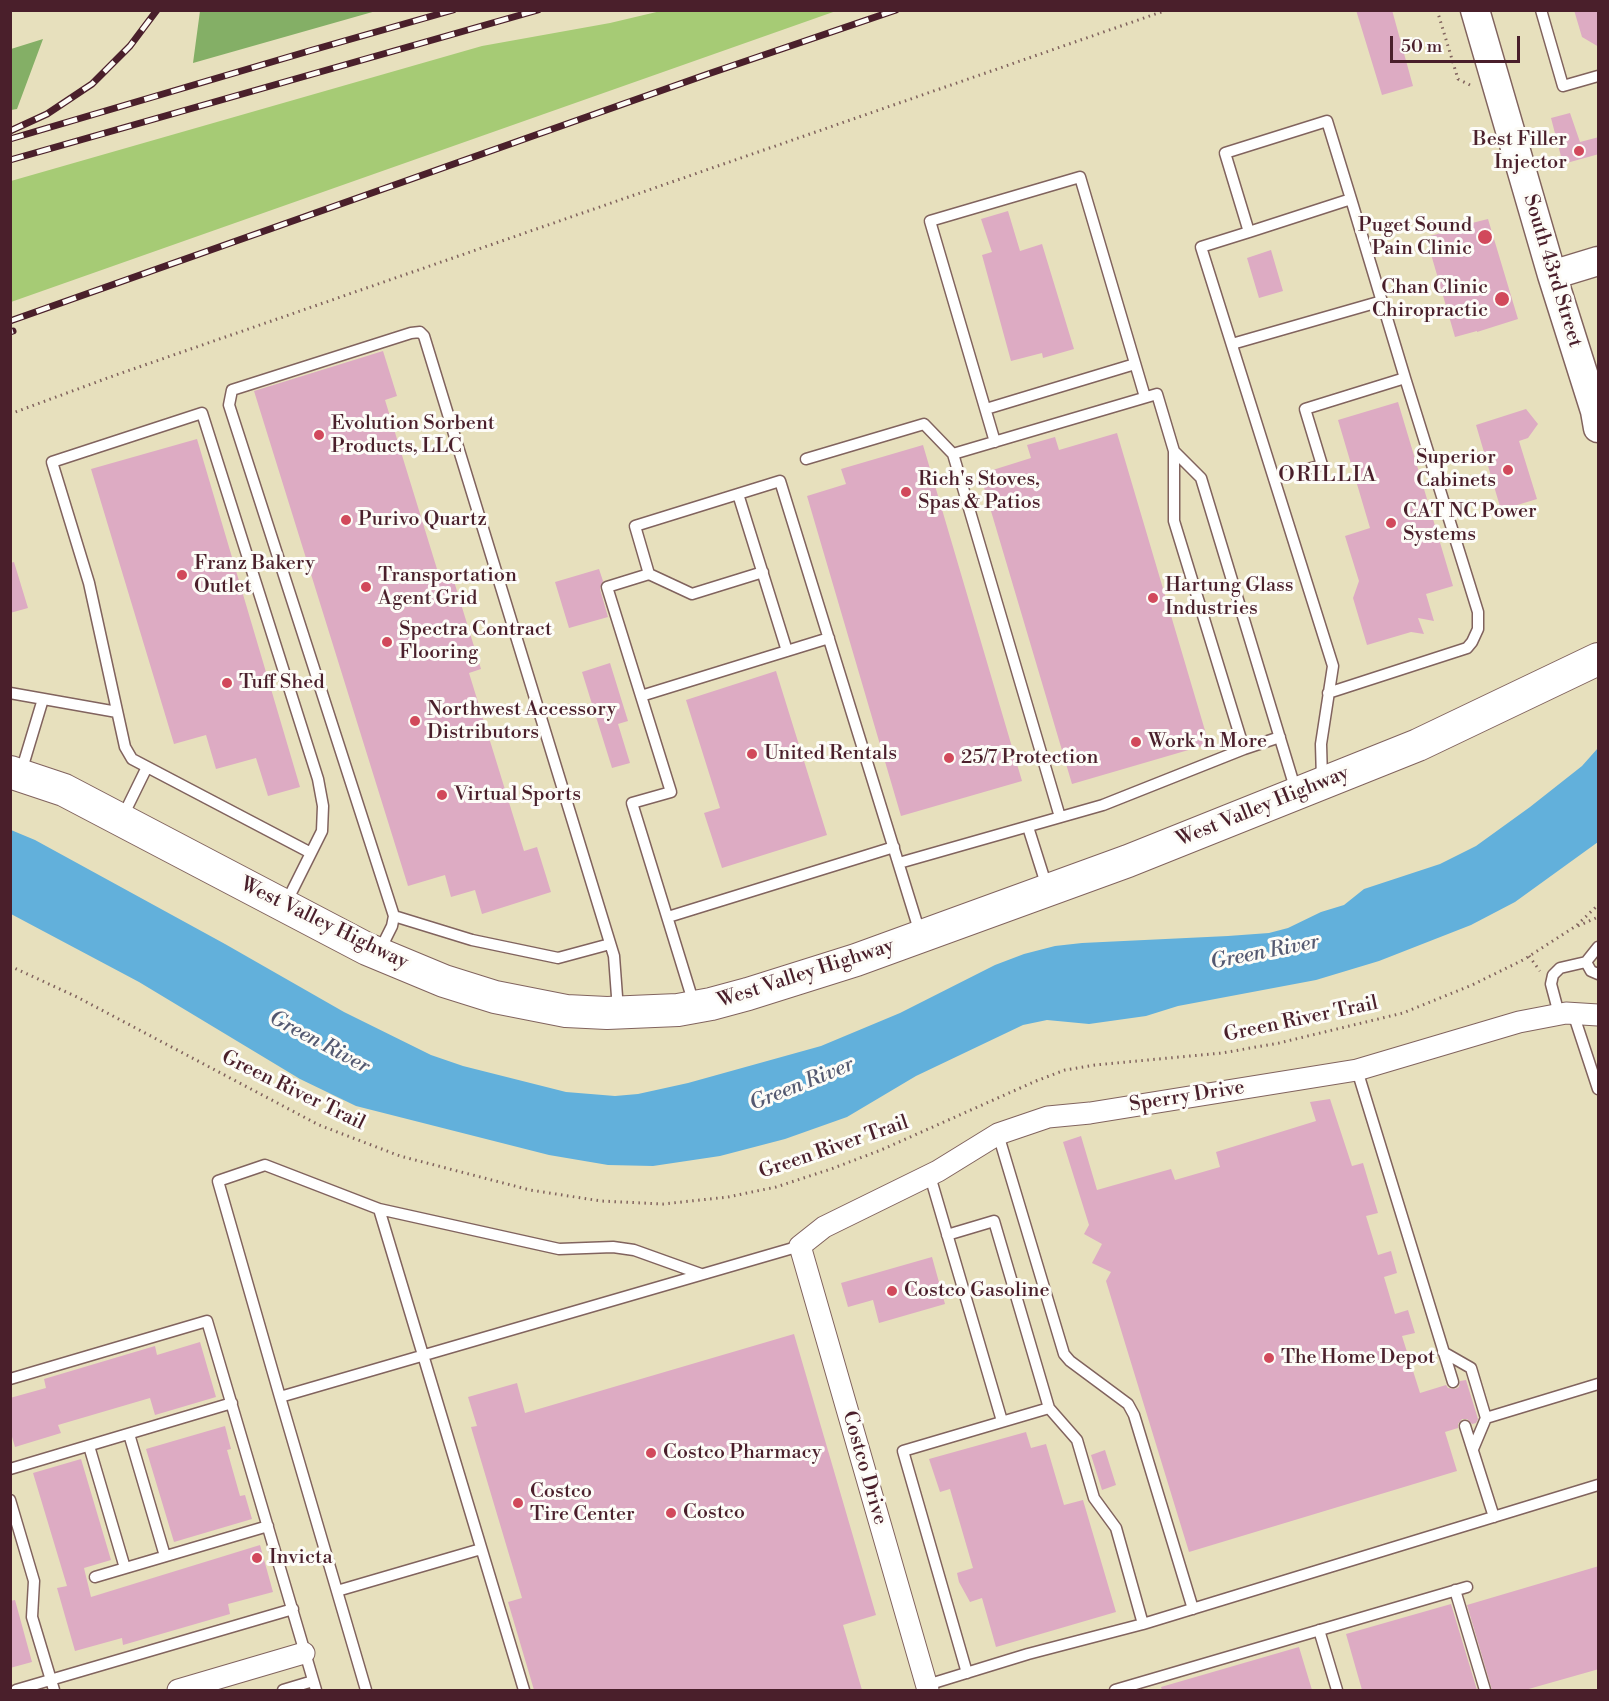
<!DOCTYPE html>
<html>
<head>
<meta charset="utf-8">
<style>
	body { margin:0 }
	#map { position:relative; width:1609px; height:1701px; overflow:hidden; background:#e7e0bd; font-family:"Libre Bodoni",serif }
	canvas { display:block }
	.frame { position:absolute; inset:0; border:12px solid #4a1f2b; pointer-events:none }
	.scale { position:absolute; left:1390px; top:36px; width:130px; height:27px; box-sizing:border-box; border:3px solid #4a1f2b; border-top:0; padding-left:8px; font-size:18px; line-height:21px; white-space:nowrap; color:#4a1f2b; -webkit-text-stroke:4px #fdfcf7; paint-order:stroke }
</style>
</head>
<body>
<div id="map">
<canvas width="1609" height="1701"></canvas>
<div class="frame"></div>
<div class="scale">50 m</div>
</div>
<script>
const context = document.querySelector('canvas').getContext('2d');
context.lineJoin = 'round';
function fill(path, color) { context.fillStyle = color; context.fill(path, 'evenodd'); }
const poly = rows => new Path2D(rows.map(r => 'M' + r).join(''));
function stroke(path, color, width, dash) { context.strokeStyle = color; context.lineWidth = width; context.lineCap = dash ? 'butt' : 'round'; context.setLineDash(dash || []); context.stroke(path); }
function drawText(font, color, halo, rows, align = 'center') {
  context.font = font + ' "Libre Bodoni",serif'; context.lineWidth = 6; context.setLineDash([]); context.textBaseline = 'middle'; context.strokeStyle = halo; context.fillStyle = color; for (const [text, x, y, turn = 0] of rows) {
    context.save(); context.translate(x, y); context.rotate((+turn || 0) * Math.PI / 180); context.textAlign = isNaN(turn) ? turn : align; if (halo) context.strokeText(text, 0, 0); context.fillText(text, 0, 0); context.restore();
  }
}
const green = poly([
	[665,10,836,11,11,302,11,181,482,46,610,23]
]);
const forest = poly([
	[200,11,200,10,376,11,193,63],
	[43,39,17,109,11,110,11,49]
]);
const water = poly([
	[1598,748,1598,842,1515,902,1471,925,1379,961,1316,980,1178,1006,1146,1016,1089,1024,1047,1020,1023,1025,916,1076,847,1117,785,1139,720,1156,653,1166,608,1165,549,1155,356,1106,300,1079,139,982,11,914,11,830,35,840,225,944,344,1012,431,1055,463,1066,566,1092,615,1096,638,1094,688,1083,821,1046,900,1013,995,965,1024,954,1055,946,1082,943,1228,936,1269,933,1288,928,1321,912,1344,905,1364,889,1440,864,1476,846,1530,807,1582,766]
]);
const building = poly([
	[1356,10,1392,10,1413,86,1382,95],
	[1574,10,1599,10,1599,47,1582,37],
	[1570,113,1580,142,1599,137,1599,154,1563,164,1551,118],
	[1008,211,1020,251,1042,244,1074,349,1043,358,1042,353,1011,361,982,255,992,252,981,219],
	[1488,219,1518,319,1477,332,1477,331,1455,337,1426,237,1449,231,1448,229],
	[1271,250,1283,291,1259,298,1247,258],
	[383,351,397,396,385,400,441,582,453,578,481,669,469,673,524,851,537,847,551,892,482,914,475,890,451,897,445,875,408,886,254,391],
	[1398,402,1453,586,1426,594,1434,621,1418,618,1424,634,1411,632,1367,645,1353,598,1359,581,1345,536,1370,528,1338,420],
	[1526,409,1538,424,1528,438,1519,441,1537,499,1501,510,1476,425],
	[1117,433,1209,744,1072,784,980,474,1031,458,1027,445,1055,437,1059,450],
	[197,439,300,787,268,796,256,758,216,769,206,735,174,744,91,469],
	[923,445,1022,781,901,816,807,496,846,484,841,469],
	[14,562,28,608,10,613,10,563],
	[599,569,603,581,600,589,608,617,569,628,555,582],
	[610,663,628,721,618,724,630,763,612,768,582,672],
	[776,671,827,835,722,868,704,813,720,808,686,700],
	[1330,1099,1352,1166,1363,1163,1378,1213,1366,1216,1378,1255,1391,1251,1397,1273,1384,1277,1395,1314,1408,1310,1415,1333,1402,1336,1420,1393,1446,1385,1448,1388,1455,1389,1459,1387,1460,1381,1466,1380,1478,1419,1476,1423,1472,1424,1467,1419,1462,1419,1458,1424,1458,1428,1445,1432,1457,1471,1189,1552,1106,1281,1111,1272,1092,1263,1102,1244,1084,1234,1089,1225,1063,1142,1081,1136,1097,1190,1171,1169,1175,1180,1220,1167,1216,1152,1316,1121,1310,1102],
	[932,1257,945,1304,879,1323,873,1300,848,1307,841,1283],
	[794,1334,876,1615,843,1625,862,1690,534,1690,508,1602,522,1598,471,1427,477,1426,468,1397,517,1383,525,1413],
	[200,1342,216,1397,155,1415,150,1398,58,1425,61,1433,15,1447,10,1430,10,1398,46,1388,44,1379,155,1346,157,1355],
	[225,1426,231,1449,227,1450,240,1496,245,1495,252,1519,174,1542,146,1449],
	[1026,1432,1031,1448,1046,1444,1064,1505,1083,1500,1116,1612,996,1647,982,1598,970,1602,959,1582,957,1573,973,1568,950,1489,940,1492,929,1459],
	[1105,1450,1116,1485,1102,1490,1091,1455],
	[81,1459,111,1560,84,1568,91,1597,260,1545,273,1592,228,1604,230,1614,123,1645,122,1638,75,1651,57,1588,67,1586,33,1473],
	[1599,1566,1599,1669,1525,1690,1492,1690,1467,1605],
	[15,1600,32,1662,10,1668,10,1601],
	[1451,1604,1477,1690,1362,1690,1346,1634],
	[1299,1647,1312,1690,1162,1690,1161,1687]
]);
const path = poly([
	[1437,10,1458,79,1472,86],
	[10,414,113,376,1167,10],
	[1578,926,1598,917],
	[1529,956,1540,971],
	[10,966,77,997,319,1125,400,1156,530,1190,601,1201,663,1204,728,1197,776,1187,831,1169,881,1150,1036,1081,1065,1070,1095,1065,1222,1053,1279,1043,1403,1013,1472,985,1523,960,1576,926,1598,905]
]);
const lane = poly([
	[1541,10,1563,86,1598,76],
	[1351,199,1405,378],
	[1249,232,1351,199,1327,121,1225,153,1249,232,1201,247,1333,666,1321,744,1322,780],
	[1232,344,1382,301],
	[986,409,1135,364],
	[995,442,930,221,1080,177,1145,397],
	[806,459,924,424,953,454],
	[1274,479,1322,465,1305,409,1405,378,1469,583,1478,612,1478,629,1472,642,1467,648,1328,693],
	[738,494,787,651],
	[649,574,692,594,763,572],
	[10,693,117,712],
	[641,696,829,638],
	[1244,749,1174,521,1174,451,1201,478,1296,791],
	[21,772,43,699],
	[1060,817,953,454,1157,394,1174,451],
	[122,818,147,767],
	[1028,827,1047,887],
	[899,863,1103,805,1244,749,1280,737],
	[286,903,322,831,323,806,318,779,202,413,52,462,89,583,125,747,132,759,311,853],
	[394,916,472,940,558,958,610,944],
	[668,917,894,847],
	[1598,947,1586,962,1591,971,1598,974],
	[379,952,392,926,394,916,229,405,232,390,411,333,420,332,424,336,614,956,618,1010],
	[694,1004,632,803,671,792,607,587,649,574,635,526,780,481,920,933],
	[1573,1013,1598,1089],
	[1559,1014,1551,984,1553,975,1560,968,1586,962],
	[1357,1070,1453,1382],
	[998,1134,1064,1354,1070,1361,1128,1404,1134,1415,1193,1609],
	[930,1176,1002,1421],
	[379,1209,524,1690],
	[947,1235,994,1221,1049,1408,1077,1440,1094,1498,1116,1528,1143,1624],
	[1443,1352,1471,1368,1486,1418,1473,1449],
	[10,1379,207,1321,316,1690],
	[280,1397,218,1181,265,1165,379,1209,559,1249,613,1247,634,1250,701,1274],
	[1486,1418,1598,1384],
	[1465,1426,1494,1517],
	[129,1434,165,1556],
	[89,1446,125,1568],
	[10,1469,232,1403],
	[10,1500,34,1581,32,1617,54,1690],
	[95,1577,268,1526],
	[1455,1590,1485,1690],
	[337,1591,481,1549],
	[1319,1630,1337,1690],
	[967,1673,903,1451,1049,1408],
	[927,1685,1028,1654,1143,1624,1598,1485],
	[16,1690,293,1609],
	[283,1690,313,1681],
	[366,1690,280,1397,800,1246],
	[1115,1690,1467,1587]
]);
const street = poly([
	[178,1690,304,1653],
	[928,1690,800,1246,824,1227,938,1171,998,1134,1048,1117,1090,1113,1357,1070,1519,1022,1566,1013,1598,1015]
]);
const secondary = poly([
	[1475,10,1552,275,1595,411,1598,428],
	[1552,275,1598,261]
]);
const primary = poly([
	[10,772,64,790,367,949,444,981,495,997,566,1011,607,1013,678,1010,711,1004,748,994,856,960,1128,861,1418,745,1598,659]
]);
const rail = poly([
	[10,131,47,114,92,84,130,46,157,10],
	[10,139,309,51,453,10],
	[10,160,538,10],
	[10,321,708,74,896,10],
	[10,332,13,331]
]);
const markers = [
	[1579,151,6,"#d1495b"],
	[1485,237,8,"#d1495b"],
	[1502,299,8,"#d1495b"],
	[319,435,6,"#d1495b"],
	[1508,470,6,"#d1495b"],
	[906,492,6,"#d1495b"],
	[346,520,6,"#d1495b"],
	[1391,523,6,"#d1495b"],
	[182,575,6,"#d1495b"],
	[366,587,6,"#d1495b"],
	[1153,598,6,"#d1495b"],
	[387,642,6,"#d1495b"],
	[227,683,6,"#d1495b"],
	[415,721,6,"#d1495b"],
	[1136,742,6,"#d1495b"],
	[752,754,6,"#d1495b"],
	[949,758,6,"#d1495b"],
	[442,795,6,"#d1495b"],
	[892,1291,6,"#d1495b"],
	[1269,1358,6,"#d1495b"],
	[651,1453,6,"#d1495b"],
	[518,1503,6,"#d1495b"],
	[671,1513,6,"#d1495b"],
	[257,1558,6,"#d1495b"]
];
const poiNames = [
	["Best Filler",1567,140,"right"],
	["Injector",1567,163,"right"],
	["Puget Sound",1472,226,"right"],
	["Pain Clinic",1472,249,"right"],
	["Chan Clinic",1488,288,"right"],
	["Chiropractic",1488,311,"right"],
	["Evolution Sorbent",331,424],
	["Products, LLC",331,447],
	["Superior",1496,458,"right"],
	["Cabinets",1496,481,"right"],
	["Rich's Stoves,",918,480],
	["Spas & Patios",918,503],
	["CAT NC Power",1403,512],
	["Systems",1403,535],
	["Purivo Quartz",358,520],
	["Franz Bakery",194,564],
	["Outlet",194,587],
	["Transportation",378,576],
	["Agent Grid",378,599],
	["Hartung Glass",1165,586],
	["Industries",1165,609],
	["Spectra Contract",399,630],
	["Flooring",399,653],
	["Tuff Shed",239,683],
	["Northwest Accessory",427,710],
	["Distributors",427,733],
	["Work 'n More",1148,742],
	["United Rentals",764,754],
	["25/7 Protection",961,758],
	["Virtual Sports",454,795],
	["Costco Gasoline",904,1291],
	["The Home Depot",1281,1358],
	["Costco Pharmacy",663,1453],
	["Costco",530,1492],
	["Tire Center",530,1515],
	["Costco",683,1513],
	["Invicta",269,1558]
];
const streetNames = [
	["South 43rd Street",1552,271,73],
	["West Valley Highway",1263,807,-22],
	["West Valley Highway",324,924,26],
	["West Valley Highway",806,974,-18],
	["Green River Trail",1301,1020,-12],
	["Green River Trail",293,1091,26],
	["Sperry Drive",1187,1097,-9],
	["Green River Trail",834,1148,-19],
	["Costco Drive",864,1468,74]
];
const neighbourhoodNames = [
	["ORILLIA",1328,476]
];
const waterNames = [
	["Green River",1265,953,-11],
	["Green River",319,1043,28],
	["Green River",802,1085,-22]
];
fill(green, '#a6cb75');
fill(forest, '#84af66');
fill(water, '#62b0db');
fill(building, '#ddabc3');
stroke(lane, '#81635e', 13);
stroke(street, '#81635e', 23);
stroke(secondary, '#81635e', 31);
stroke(primary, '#81635e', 34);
stroke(path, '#81635e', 3, [1.5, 4.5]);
stroke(lane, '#fff', 10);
stroke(street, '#fff', 21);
stroke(secondary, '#fff', 28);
stroke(primary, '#fff', 32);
stroke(rail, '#4a1f2b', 7);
stroke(rail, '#fdfcf7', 4.5, [14]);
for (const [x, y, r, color] of markers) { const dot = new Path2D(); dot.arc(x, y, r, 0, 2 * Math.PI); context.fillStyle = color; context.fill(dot); stroke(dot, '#fdfcf7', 2); }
drawText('20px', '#4a1f2b', '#fdfcf7', poiNames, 'left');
drawText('20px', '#4a1f2b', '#fdfcf7', streetNames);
context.letterSpacing = '1.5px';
drawText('21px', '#4a1f2b', '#fdfcf7', neighbourhoodNames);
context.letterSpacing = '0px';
drawText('italic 21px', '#545971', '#fdfcf7', waterNames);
</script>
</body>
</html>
